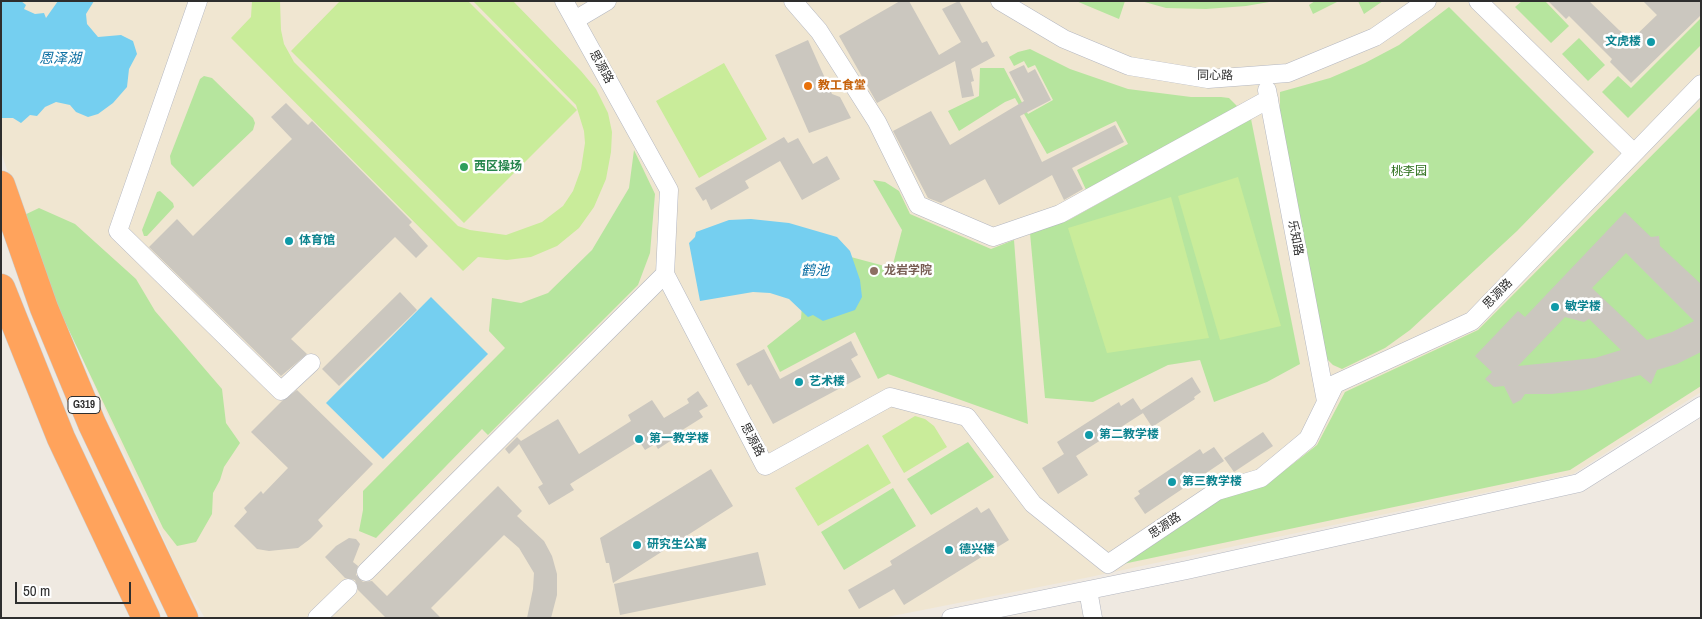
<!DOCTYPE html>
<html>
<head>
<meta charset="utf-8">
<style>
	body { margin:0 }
	#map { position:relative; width:1702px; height:619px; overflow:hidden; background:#efe9e1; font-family:"Archivo Narrow",sans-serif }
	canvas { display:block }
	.frame { position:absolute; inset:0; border:2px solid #2e2e2e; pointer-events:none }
	.scale { position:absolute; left:15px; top:582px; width:116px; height:22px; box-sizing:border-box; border:2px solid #2e2e2e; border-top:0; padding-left:6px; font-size:15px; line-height:18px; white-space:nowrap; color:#2e2e2e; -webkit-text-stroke:4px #fff; paint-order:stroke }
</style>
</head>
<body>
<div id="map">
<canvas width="1702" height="619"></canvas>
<div class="frame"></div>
<div class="scale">50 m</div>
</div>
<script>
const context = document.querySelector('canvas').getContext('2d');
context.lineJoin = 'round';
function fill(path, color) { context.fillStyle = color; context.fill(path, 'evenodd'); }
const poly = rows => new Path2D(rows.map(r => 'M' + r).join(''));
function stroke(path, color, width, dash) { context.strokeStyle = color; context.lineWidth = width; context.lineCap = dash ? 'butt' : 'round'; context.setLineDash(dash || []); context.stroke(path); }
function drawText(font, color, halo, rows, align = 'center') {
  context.font = font + ' "Archivo Narrow","Noto Sans SC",sans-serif'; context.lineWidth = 5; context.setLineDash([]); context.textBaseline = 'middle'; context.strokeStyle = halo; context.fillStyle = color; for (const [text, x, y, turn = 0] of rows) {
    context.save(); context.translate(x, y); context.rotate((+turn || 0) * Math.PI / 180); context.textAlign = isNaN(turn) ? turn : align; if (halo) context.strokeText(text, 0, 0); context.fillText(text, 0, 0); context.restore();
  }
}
const education = poly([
	[1,1,1701,1,1701,392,1573,474,1090,577,882,618,205,618,184,584,85,365,9,176,1,151]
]);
const green = poly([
	[1076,1,1125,1,1119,19],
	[1141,1,1275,1,1246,6,1206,9,1166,8],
	[1315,1,1339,1,1313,14,1309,5],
	[1358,1,1383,1,1364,14],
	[1522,1,1545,1,1569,26,1551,43,1515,7],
	[1449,7,1594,152,1517,231,1410,330,1385,348,1342,369,1333,365,1326,358,1280,119,1280,92,1330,78,1365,63,1399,45],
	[1701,18,1701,45,1628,118,1602,92,1618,76,1631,88],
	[1579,38,1605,65,1588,81,1562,54],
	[1030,49,1070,69,1128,89,1191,97,1221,97,1229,98,1241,110,1087,192,1077,170,1128,144,1116,121,1047,154,1015,98,1005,102,959,131,948,111,979,96,980,68,1004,68,1028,114,1053,100,1035,65,1028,68,1024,61,1014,66,1009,57,1018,52],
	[204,76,212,78,253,118,255,123,253,130,193,187,171,164,170,156,200,79],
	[1701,106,1701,386,1570,470,1123,564,1220,498,1266,485,1317,445,1345,392,1478,330],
	[1251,119,1300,364,1267,382,1214,402,1200,360,1168,365,1093,402,1045,398,1030,233,1069,220],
	[634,150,655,194,650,253,638,285,488,435,482,429,376,538,359,531,363,510,363,491,505,348,489,331,492,298,521,303,548,293,592,250,629,188],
	[873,180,885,182,899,191,910,214,991,249,1014,240,1028,424,888,374,878,379,855,332,780,372,767,346,801,319,806,245,892,268,902,230],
	[160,191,173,203,174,207,147,236,144,236,142,230,157,192],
	[39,208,75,224,136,279,155,311,222,389,226,423,240,443,224,467,220,480,213,493,212,514,196,542,177,546,163,528,16,219],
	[968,442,994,477,931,515,907,479],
	[893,488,916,526,844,570,821,532]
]);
const pitch = poly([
	[252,1,280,1,281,30,284,44,294,62,458,226,470,230,506,235,542,222,563,206,573,191,581,169,585,143,584,131,576,105,473,1,513,1,581,71,596,89,608,113,612,132,611,152,606,179,594,207,579,228,557,246,531,257,507,260,478,257,463,271,231,38,251,17],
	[340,1,468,1,577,110,464,223,291,51],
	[724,63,767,139,699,178,656,101],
	[1238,177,1281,326,1220,340,1178,196],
	[1171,197,1209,338,1107,353,1068,228],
	[915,416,925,419,934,426,947,447,904,473,882,436],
	[868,444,891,483,818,526,795,488]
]);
const water = poly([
	[1,1,21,1,26,5,24,9,35,14,44,13,46,18,58,1,94,1,86,14,87,24,98,37,121,35,133,41,137,54,129,69,127,87,113,103,98,114,88,117,76,112,70,105,56,102,45,107,37,116,30,115,21,123,13,118,1,118],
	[751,219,789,223,837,237,850,251,860,280,862,297,855,310,823,321,813,315,808,317,789,299,770,293,753,292,700,301,689,243,695,237,696,232,729,220],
	[431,297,488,354,383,459,326,403]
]);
const building = poly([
	[900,1,909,1,939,55,961,42,942,9,959,1,982,43,987,41,995,56,971,69,974,81,971,82,974,96,962,98,955,61,877,103,839,36],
	[1548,1,1589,1,1619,30,1632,39,1657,15,1643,1,1701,1,1701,15,1631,83,1610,62,1612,59,1569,16,1566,19],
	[808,40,832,94,840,97,851,118,809,133,775,55],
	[1024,65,1028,73,1035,69,1051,100,1020,116,1042,162,1115,125,1124,142,1072,168,1083,189,1064,200,1052,175,999,205,985,179,941,203,928,198,893,131,931,111,950,145,1024,101,1009,72],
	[286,103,308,125,312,121,412,222,409,225,428,246,416,258,395,237,291,339,307,354,281,376,149,247,177,219,193,236,292,139,271,117],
	[784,137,788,143,798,138,813,164,827,156,840,179,802,200,780,161,745,181,749,188,711,210,706,199,703,201,695,188],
	[1625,212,1651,237,1659,236,1660,246,1701,284,1701,352,1677,364,1657,370,1651,384,1640,375,1585,390,1552,394,1525,394,1521,400,1513,404,1504,386,1494,387,1485,379,1492,372,1475,356,1518,311,1525,317],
	[1626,253,1694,321,1672,332,1647,340,1592,288],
	[1565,317,1584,322,1589,319,1621,350,1595,358,1518,366],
	[400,292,417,310,339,386,322,369],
	[851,341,858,355,851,359,861,377,773,424,751,384,748,386,736,364,764,349,780,379],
	[1192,377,1201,392,1194,397,1195,399,1152,427,1141,410],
	[297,390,373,464,318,520,323,526,310,539,298,548,269,551,257,549,234,526,247,512,244,508,261,491,263,494,288,468,251,432,282,401],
	[698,391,708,406,699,411,703,417,676,434,678,436,658,449,655,444,645,450,639,441,570,484,574,490,549,505,538,487,543,484,519,444,509,454,505,449,517,437,521,441,558,419,579,454,631,421,628,415,652,400,664,418,689,403,687,399],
	[1133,398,1143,413,1076,456,1088,475,1058,494,1042,468,1064,454,1057,442,1119,402,1121,406],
	[1263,432,1273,446,1234,472,1224,458],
	[1214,447,1224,461,1145,514,1134,498,1140,494,1138,491,1200,449,1203,454],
	[711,469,733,506,613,583,609,563,606,563,600,538],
	[498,486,522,511,517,516,544,541,552,556,557,574,557,595,551,618,527,618,533,589,534,573,519,548,504,535,431,608,441,618,386,618,358,590,355,580,345,578,325,557,336,546,349,538,356,539,360,544,353,562,358,566,356,575,363,582,372,581,387,596],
	[977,507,981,513,989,508,1009,540,904,605,894,589,859,609,848,590,892,565,890,561],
	[758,552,766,585,620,615,614,584]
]);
const street = poly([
	[198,1,118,231,281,391,311,363],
	[793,1,819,31,877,122,918,205,993,237,1060,214,1269,99],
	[1000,1,1064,39,1129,66,1208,79,1288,73,1375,37,1427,1],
	[1478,1,1634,153],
	[575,20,607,1],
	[1267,90,1326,401],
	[665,274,765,466,890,397,967,417,1033,504,1108,564,1217,491,1261,478,1308,439,1335,384,1472,321,1701,84],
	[366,572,665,274,669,190,564,1],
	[1088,590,1093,618],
	[317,618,348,588],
	[951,618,1187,570,1579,483,1701,406]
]);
const highway = poly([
	[1,185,44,308,92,424,184,618],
	[1,288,61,438,146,618]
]);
const markers = [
	[1651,42,5,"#0f9aa8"],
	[808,86,5,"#e8710a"],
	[464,167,5,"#2e9e5b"],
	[289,241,5,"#0f9aa8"],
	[874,271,5,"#8d6e63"],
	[1555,307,5,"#0f9aa8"],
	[799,382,5,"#0f9aa8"],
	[1089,435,5,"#0f9aa8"],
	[639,439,5,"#0f9aa8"],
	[1172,482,5,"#0f9aa8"],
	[637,545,5,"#0f9aa8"],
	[949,550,5,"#0f9aa8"]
];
const shields = [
	[84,405,32]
];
const shieldNames = [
	["G319",84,405]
];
const cultureNames = [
	["文虎楼",1641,42,"right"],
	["体育馆",299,241],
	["敏学楼",1565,307],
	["艺术楼",809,382],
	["第二教学楼",1099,435],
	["第一教学楼",649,439],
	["第三教学楼",1182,482],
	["研究生公寓",647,545],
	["德兴楼",959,550]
];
const streetNames = [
	["思源路",601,67,61],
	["同心路",1215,76,1],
	["乐知路",1295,238,79],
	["思源路",1498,294,-46],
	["思源路",752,440,62],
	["思源路",1165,526,-34]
];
const foodNames = [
	["教工食堂",818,86]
];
const leisureNames = [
	["西区操场",474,167]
];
const parkNames = [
	["桃李园",1409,172]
];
const educationNames = [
	["龙岩学院",884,271]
];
const waterNames = [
	["恩泽湖",60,59],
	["鹤池",815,271]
];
fill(education, '#f0e6d1');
fill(green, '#b6e59e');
fill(pitch, '#c9ec9a');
fill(water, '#75cff0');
fill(building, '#cbc7bf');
stroke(street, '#b4b7c1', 19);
stroke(highway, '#c9c9c9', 29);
stroke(street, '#fff', 18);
stroke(highway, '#ffa35c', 28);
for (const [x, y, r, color] of markers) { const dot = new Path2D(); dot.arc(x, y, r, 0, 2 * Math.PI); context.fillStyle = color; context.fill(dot); stroke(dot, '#fff', 2); }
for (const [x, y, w] of shields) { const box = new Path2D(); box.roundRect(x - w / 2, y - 8.5, w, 17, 4); context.fillStyle = '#fff'; context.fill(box); stroke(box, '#2e2e2e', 1); }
drawText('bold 11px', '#2e2e2e', null, shieldNames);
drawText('bold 12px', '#0d838f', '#fff', cultureNames, 'left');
drawText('12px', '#2e2e2e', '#fff', streetNames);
drawText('bold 12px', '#c56008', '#fff', foodNames, 'left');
drawText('bold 12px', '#27864d', '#fff', leisureNames, 'left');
drawText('12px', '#2c6e1b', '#fff', parkNames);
drawText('bold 12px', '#785e54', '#fff', educationNames, 'left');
drawText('italic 14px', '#0d6fa3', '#fff', waterNames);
</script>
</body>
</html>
